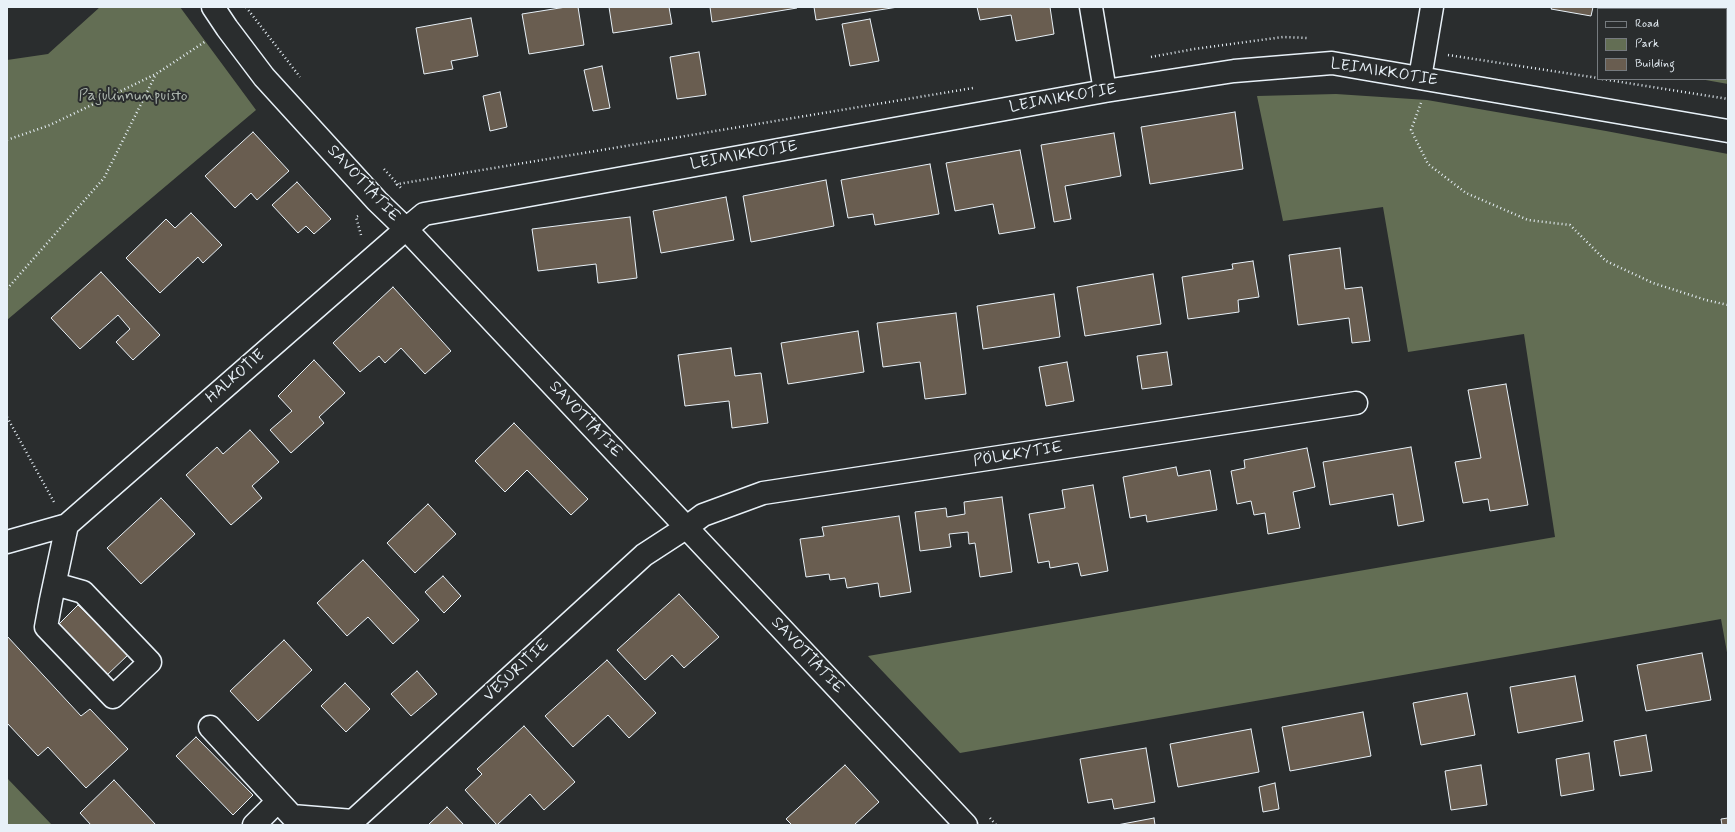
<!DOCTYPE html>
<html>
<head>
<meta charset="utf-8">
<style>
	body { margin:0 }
	#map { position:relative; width:1735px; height:832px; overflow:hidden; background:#2a2d2e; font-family:Mynerve,sans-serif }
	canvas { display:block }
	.frame { position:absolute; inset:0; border:8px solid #e8f1f8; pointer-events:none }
	.legend { position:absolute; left:1597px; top:8px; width:130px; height:72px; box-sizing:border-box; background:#2a2d2e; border:1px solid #767b7f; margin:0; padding:5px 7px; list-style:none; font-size:12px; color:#e8f1f8 }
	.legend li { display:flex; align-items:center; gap:8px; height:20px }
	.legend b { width:20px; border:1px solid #767b7f }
</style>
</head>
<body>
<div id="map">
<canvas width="1735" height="832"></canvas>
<div class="frame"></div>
<ul class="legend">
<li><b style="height:5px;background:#2a2d2e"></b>Road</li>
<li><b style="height:11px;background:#636e54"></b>Park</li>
<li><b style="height:11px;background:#695d50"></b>Building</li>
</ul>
</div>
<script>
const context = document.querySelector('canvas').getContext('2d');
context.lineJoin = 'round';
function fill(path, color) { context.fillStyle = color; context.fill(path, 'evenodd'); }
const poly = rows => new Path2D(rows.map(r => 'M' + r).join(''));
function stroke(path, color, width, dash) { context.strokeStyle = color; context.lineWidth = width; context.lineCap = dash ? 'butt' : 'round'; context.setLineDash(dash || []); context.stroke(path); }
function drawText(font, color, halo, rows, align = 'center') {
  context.font = font + ' Mynerve,sans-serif'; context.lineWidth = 4; context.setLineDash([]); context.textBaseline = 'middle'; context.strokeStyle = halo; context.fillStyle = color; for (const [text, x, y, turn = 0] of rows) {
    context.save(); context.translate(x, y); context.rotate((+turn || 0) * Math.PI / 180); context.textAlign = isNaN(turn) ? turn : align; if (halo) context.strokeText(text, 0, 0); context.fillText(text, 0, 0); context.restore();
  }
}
const green = poly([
	[100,7,180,7,256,110,7,320,7,60,48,54],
	[1622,7,1728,7,1728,84,1700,79,1726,79,1726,9,1621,9],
	[1336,94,1427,100,1606,131,1728,154,1728,658,1721,619,960,753,868,656,1555,537,1524,334,1408,352,1383,207,1283,221,1257,96],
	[7,778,52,825,7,825]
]);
const building = poly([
	[566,7,578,7,584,45,529,54,522,14,566,7],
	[609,7,669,7,672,24,613,33,609,7],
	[710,7,797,7,797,8,712,22,710,7],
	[814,7,898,7,816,20,814,7],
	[977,7,1050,7,1054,34,1016,41,1011,15,980,20,977,7],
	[1552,7,1593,7,1591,16,1551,9,1552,7],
	[471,18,478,56,451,61,453,69,424,74,416,28,471,18],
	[870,19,879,61,850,66,842,24,870,19],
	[699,52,706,95,677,99,670,57,699,52],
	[602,66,610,108,593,111,584,70,602,66],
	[500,92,507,127,490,131,483,96,500,92],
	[1235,112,1243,169,1150,184,1141,127,1235,112],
	[253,132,289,171,257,200,251,193,235,208,205,176,253,132],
	[1114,133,1121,176,1065,186,1071,219,1054,222,1041,145,1114,133],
	[1020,150,1035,228,999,234,993,204,955,211,946,163,1020,150],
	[930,164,939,214,875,225,873,214,848,218,841,180,930,164],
	[826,180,834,226,751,242,743,196,826,180],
	[297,182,331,219,314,234,306,226,298,233,272,205,297,182],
	[726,197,734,240,661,253,653,211,726,197],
	[191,213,222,245,203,263,198,257,160,293,126,258,166,219,175,228,191,213],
	[630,217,637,278,598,283,596,264,538,271,532,229,630,217],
	[1340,248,1345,289,1362,287,1370,341,1352,343,1349,318,1298,325,1289,255,1340,248],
	[1253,261,1259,297,1238,300,1239,312,1188,319,1182,277,1233,269,1232,264,1253,261],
	[101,272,160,335,133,360,116,342,130,329,118,315,80,349,51,318,101,272],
	[1153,274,1161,324,1085,336,1077,287,1153,274],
	[393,287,451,351,425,374,401,348,385,363,379,356,360,372,333,343,393,287],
	[1054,294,1060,337,983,349,977,306,1054,294],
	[956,313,966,394,925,399,920,362,883,367,877,323,956,313],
	[858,331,864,372,788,384,781,343,858,331],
	[731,348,735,376,761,373,768,423,732,428,729,401,685,406,678,355,731,348],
	[1167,352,1172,385,1142,389,1137,356,1167,352],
	[314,360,345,393,319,417,324,423,291,453,270,430,292,411,278,396,314,360],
	[1067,362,1074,401,1046,406,1039,367,1067,362],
	[1506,384,1528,505,1490,511,1488,499,1463,503,1455,462,1481,458,1468,390,1506,384],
	[514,423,588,499,571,515,527,470,505,492,475,461,514,423],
	[250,430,279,462,252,486,262,498,231,525,186,475,217,447,223,454,250,430],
	[1411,447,1424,521,1398,526,1393,494,1330,505,1323,462,1411,447],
	[1307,448,1315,487,1293,492,1300,528,1268,534,1265,513,1254,515,1251,501,1237,504,1231,471,1245,468,1244,460,1307,448],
	[1176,467,1178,476,1210,470,1217,510,1147,522,1146,515,1130,518,1123,477,1176,467],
	[1093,485,1108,571,1081,576,1078,563,1050,568,1049,561,1038,563,1029,514,1065,508,1062,490,1093,485],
	[1002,497,1012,572,980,577,975,543,969,544,968,532,949,534,951,547,920,551,915,512,946,508,947,517,965,514,964,502,1002,497],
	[161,498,195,534,141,584,107,548,161,498],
	[428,504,456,534,415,573,387,543,428,504],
	[899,516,911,592,880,597,878,583,847,588,845,578,830,580,829,574,806,577,800,539,824,536,822,527,899,516],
	[363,560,419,620,393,644,368,617,347,636,317,603,363,560],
	[443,576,461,596,444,613,425,592,443,576],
	[679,594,719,637,684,668,672,655,645,680,617,650,679,594],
	[78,605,128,655,106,676,57,626,78,605],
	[7,636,81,716,90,709,128,749,86,788,48,747,38,756,7,723,7,636],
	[284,640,312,670,258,721,230,691,284,640],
	[1702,653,1711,700,1646,711,1637,665,1702,653],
	[607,660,656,713,629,738,608,715,573,747,545,716,607,660],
	[417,671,437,694,411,716,391,694,417,671],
	[1575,676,1583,721,1518,733,1510,687,1575,676],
	[345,683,370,709,346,732,321,706,345,683],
	[1467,693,1475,735,1421,745,1413,703,1467,693],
	[1363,712,1371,756,1290,771,1282,727,1363,712],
	[524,726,575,782,544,810,530,794,497,825,465,790,482,774,477,769,524,726],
	[1251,729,1259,772,1178,787,1170,744,1251,729],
	[1646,735,1652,771,1620,776,1614,741,1646,735],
	[196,737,253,795,233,815,176,756,196,737],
	[1146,748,1155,802,1114,809,1112,799,1088,803,1080,759,1146,748],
	[1589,753,1594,790,1561,796,1556,759,1589,753],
	[845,765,879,802,854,825,792,825,786,819,845,765],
	[1481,765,1487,805,1451,810,1445,771,1481,765],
	[114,780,156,825,91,825,80,813,114,780],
	[1275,783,1279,809,1263,812,1259,787,1275,783],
	[447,807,464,825,428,825,447,807],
	[1154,818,1155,825,1117,825,1154,818],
	[1728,818,1728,825,1722,825,1721,819,1728,818]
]);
const path = poly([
	[246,7,300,77],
	[1448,55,1598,78],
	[1151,57,1194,49,1283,37,1308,38],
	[1602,79,1728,99],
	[1421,103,1411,130,1428,164,1466,193,1528,220,1570,225,1606,261,1653,283,1706,300,1728,305],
	[7,140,50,125,156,74,206,41],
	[384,169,402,189],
	[396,185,398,184,973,88],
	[358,216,356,217,361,235],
	[7,289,104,178,156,74],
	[7,417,54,502],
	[990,818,996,825]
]);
const minor = poly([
	[213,7,227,28,264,77,377,201,406,229,966,825],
	[1091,7,1105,91],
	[1420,78,1432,7],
	[7,542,67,525,406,229,424,214,1105,91,1234,71,1332,63,1728,131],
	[55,584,83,592,150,662,113,697,46,627,51,600,67,525],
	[210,727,292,816,353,821,644,555,687,527,703,515,763,493,1356,403],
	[254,825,278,801]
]);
const streetNames = [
	["LEIMIKKOTIE",1384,73,9],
	["LEIMIKKOTIE",1063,99,-10],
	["LEIMIKKOTIE",744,156,-10],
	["SAVOTTATIE",363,184,47],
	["HALKOTIE",236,377,-41],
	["SAVOTTATIE",585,420,47],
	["PÖLKKYTIE",1018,455,-9],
	["SAVOTTATIE",807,656,47],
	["VESURITIE",517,671,-43]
];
const parkNames = [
	["Pajulinnunpuisto",133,97]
];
fill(green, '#636e54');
fill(building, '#695d50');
stroke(building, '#e8f1f8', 1);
stroke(minor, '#e8f1f8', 25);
stroke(path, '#e8f1f8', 2.5, [1, 3]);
stroke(minor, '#2a2d2e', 22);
drawText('16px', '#e8f1f8', '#2a2d2e', streetNames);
drawText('16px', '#acb6ae', '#2a2d2e', parkNames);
</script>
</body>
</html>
